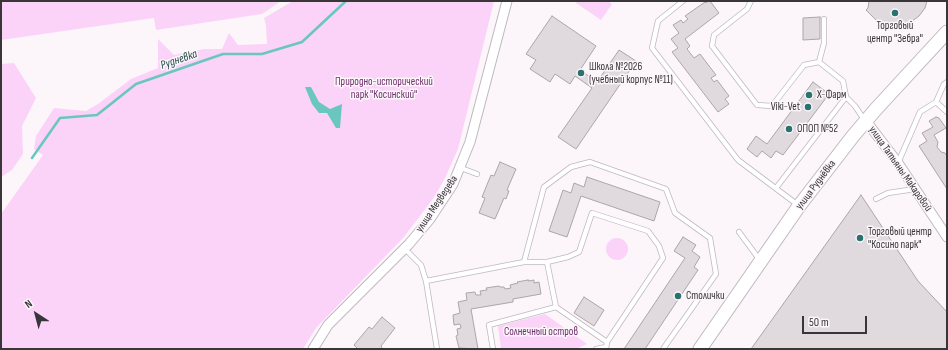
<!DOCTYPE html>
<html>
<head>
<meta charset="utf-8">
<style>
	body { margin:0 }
	#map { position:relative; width:948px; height:350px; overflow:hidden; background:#fcf6fb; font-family:"Sofia Sans Condensed",sans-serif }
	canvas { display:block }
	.frame { position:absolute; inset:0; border:2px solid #383638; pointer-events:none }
	.north { position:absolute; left:16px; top:294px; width:40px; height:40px; -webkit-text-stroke:3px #fcf6fb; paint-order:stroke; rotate:324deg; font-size:11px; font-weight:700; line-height:16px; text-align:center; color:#383638 }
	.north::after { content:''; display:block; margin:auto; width:14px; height:18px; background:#383638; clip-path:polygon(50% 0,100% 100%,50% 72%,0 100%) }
	.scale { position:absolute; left:802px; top:316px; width:65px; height:18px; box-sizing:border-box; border:2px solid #383638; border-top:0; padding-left:5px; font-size:12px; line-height:14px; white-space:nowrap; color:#383638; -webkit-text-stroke:3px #fcf6fb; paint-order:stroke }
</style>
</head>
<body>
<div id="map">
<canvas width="948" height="350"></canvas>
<div class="frame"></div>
<div class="north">N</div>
<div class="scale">50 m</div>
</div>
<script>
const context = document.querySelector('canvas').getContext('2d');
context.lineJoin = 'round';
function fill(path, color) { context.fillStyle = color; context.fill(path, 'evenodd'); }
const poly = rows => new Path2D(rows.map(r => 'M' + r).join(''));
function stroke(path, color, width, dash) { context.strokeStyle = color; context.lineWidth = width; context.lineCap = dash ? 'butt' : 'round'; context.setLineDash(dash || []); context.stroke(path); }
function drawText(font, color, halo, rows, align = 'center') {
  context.font = font + ' "Sofia Sans Condensed",sans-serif'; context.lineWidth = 3; context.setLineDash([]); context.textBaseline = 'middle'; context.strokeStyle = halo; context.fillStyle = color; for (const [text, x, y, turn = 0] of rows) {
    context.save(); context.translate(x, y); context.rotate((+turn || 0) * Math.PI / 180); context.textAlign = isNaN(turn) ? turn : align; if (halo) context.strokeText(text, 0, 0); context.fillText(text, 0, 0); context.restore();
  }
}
const green = poly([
	[1,1,281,1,262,14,156,30,154,18,1,40],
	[293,1,494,1,458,149,445,178,435,196,404,237,316,328,303,349,1,349,1,214,43,155,34,149,36,136,54,108,86,111,98,104,131,79,158,68,158,39,174,55,204,49,222,49,229,33,238,45,267,44,266,26,264,18],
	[577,1,608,1,612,4,601,20,576,3],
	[14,63,36,98,22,126,23,154,12,170,1,177,1,64],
	'606 249a11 11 0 1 1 22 0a11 11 0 1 1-22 0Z',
	[545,314,587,344,576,349,501,349,498,326]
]);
const water = poly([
	[305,87,311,87,319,102,330,109,342,104,340,128,336,128,327,113,319,113,312,104]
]);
const stream = poly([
	[32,158,60,118,97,115,136,84,223,54,262,54,302,42,346,1]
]);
const building = poly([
	[708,1,710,1,719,13,685,39,690,46,687,49,694,58,700,54,716,75,711,78,714,82,717,80,729,96,725,99,729,104,718,112,672,52,678,48,671,39,679,33,673,25,681,20,683,23,688,19,685,16,705,2,706,3,708,1],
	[869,1,927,1,925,8,919,16,911,22,901,24,891,24,885,29,866,10,868,8,869,1],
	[552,16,596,46,580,70,597,82,619,50,636,61,576,149,558,137,592,88,575,76,570,84,555,74,550,82,530,69,536,60,526,54,552,16],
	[820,17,820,39,803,40,803,18,820,17],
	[813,82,829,94,783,155,776,151,771,158,762,151,757,157,747,149,756,136,767,144,813,82],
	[936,117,939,118,946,128,934,135,938,142,937,147,941,152,945,153,947,156,947,189,919,146,927,141,922,133,933,127,929,121,936,117],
	[500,162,516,169,507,190,509,191,506,199,504,198,495,219,479,213,485,198,482,197,491,175,494,176,500,162],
	[587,177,660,202,654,221,581,196,567,237,549,231,563,190,571,193,574,183,584,187,587,177],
	[861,195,918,281,947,312,947,349,751,349,861,195],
	[683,237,696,245,692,251,700,257,694,267,698,270,645,349,624,349,685,258,674,251,683,237],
	[528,280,528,281,534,280,534,283,539,282,541,294,513,299,513,302,471,309,478,349,459,348,456,336,458,335,457,329,461,328,460,324,454,325,453,315,460,313,458,302,467,300,466,293,475,292,476,295,481,295,480,291,487,290,486,288,499,286,500,287,504,287,505,289,511,288,510,285,518,283,517,282,528,280],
	[584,297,604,310,594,326,574,313,584,297],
	[382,317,395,328,381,346,382,347,381,349,356,349,357,348,354,345,369,327,372,329,382,317]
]);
const lane = poly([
	[683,1,658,21,652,48,738,160,798,205],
	[751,1,747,9,714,35,712,46,757,105,772,106,804,65,819,62,843,81,846,97,855,106,865,121],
	[819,62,824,43,824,19],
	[936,102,947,112],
	[898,163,920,112,936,102,944,84,947,82],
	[461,168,477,174],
	[776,188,846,97],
	[876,199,888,193,915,189],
	[739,232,759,259],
	[404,248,421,265,426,281,437,349],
	[524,262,544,187,571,167,590,162,666,189,675,213,710,238,716,274,663,349],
	[547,262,556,307],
	[426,281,524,262,547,262,568,257,579,252,592,213,648,231,659,246,663,258,607,342,606,349],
	[493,349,489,325,556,307,607,342],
	[596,349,606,347]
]);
const street = poly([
	[866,121,898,163,947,237],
	[313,349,328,325,409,244,430,219,453,184,470,142,507,1]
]);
const secondary = poly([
	[700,349,799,206,853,136,876,109,947,32]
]);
const markers = [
	[895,13,4,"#29726d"],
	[581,73,4,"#29726d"],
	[809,95,4,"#29726d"],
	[808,107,4,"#29726d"],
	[789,129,4,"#29726d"],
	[860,238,4,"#29726d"],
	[678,296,4,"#29726d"]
];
const poiNames = [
	["Торговый",895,26,"center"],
	["центр \"Зебра\"",895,39,"center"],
	["Школа №2026",589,67],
	["(учебный корпус №11)",589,80],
	["X-Фарм",817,95],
	["Viki-Vet",800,107,"right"],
	["ОПОП №52",797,129],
	["Торговый центр",868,232],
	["\"Косино парк\"",868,245],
	["Столички",686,296]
];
const parkNames = [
	["Природно-исторический",384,82],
	["парк \"Косинский\"",384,95],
	["Солнечный остров",541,332]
];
const streetNames = [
	["улица Татьяны Макаровой",900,169,55],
	["улица Руднёвка",816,185,-53],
	["улица Медведева",437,204,-56]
];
const waterNames = [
	["Рудневка",179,60,-19]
];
fill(green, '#fbd2f8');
fill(water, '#69c7bf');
stroke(stream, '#69c7bf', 2.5);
fill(building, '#e0dadf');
stroke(building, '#aba5aa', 1);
stroke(lane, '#beb9be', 6);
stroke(street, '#beb9be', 11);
stroke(secondary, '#beb9be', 15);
stroke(lane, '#fff', 4.5);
stroke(street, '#fff', 9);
stroke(secondary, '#fff', 13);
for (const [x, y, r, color] of markers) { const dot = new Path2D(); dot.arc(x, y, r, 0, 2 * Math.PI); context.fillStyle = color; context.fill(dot); stroke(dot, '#fcf6fb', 1.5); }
drawText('11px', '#383638', '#fcf6fb', poiNames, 'left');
drawText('11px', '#6d2f6b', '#fcf6fb', parkNames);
drawText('11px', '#383638', '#fcf6fb', streetNames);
drawText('italic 12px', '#1f4a46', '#fcf6fb', waterNames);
</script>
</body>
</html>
